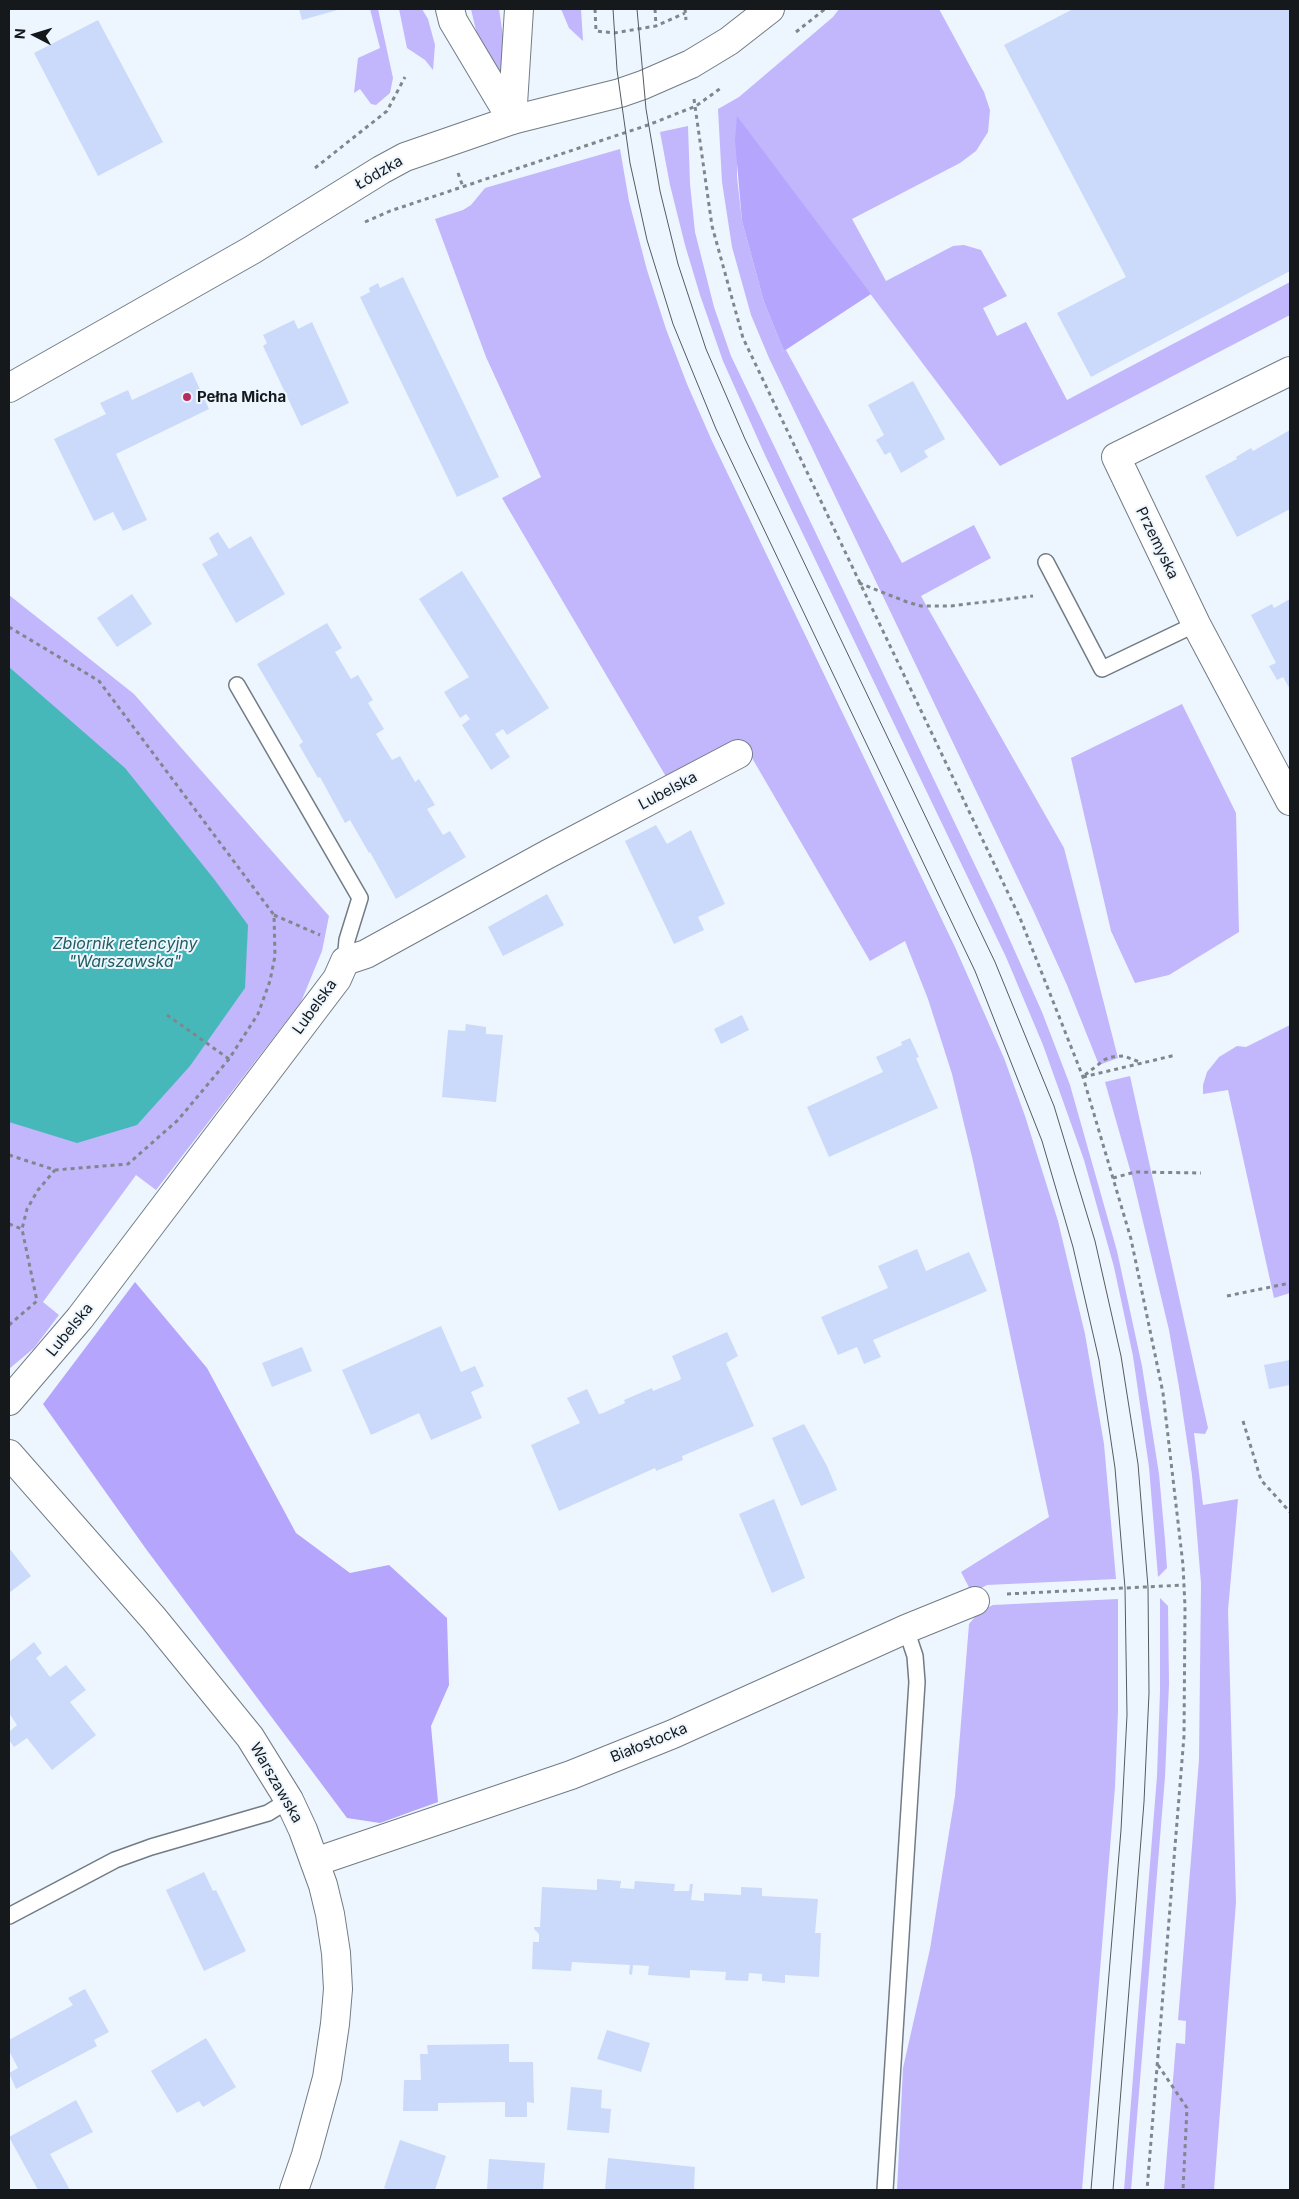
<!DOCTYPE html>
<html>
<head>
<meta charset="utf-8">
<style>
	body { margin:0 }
	#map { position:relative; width:1299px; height:2199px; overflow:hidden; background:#edf6fe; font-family:Inter,sans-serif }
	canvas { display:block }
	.frame { position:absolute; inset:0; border:10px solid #15191c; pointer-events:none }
	.north { position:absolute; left:10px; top:10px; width:50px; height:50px; -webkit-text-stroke:4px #edf6fe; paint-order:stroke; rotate:275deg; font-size:14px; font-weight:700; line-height:20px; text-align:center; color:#15191c }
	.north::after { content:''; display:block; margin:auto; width:18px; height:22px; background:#15191c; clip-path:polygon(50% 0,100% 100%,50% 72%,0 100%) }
</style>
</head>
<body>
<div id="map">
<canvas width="1299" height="2199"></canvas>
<div class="frame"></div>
<div class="north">N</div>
</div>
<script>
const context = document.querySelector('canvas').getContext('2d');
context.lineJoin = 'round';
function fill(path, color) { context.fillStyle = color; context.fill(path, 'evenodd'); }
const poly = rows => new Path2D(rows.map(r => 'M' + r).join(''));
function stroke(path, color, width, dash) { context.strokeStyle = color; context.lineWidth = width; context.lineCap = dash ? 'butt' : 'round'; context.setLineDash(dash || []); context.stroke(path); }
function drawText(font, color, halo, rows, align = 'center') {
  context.font = font + ' Inter,sans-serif'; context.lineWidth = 4; context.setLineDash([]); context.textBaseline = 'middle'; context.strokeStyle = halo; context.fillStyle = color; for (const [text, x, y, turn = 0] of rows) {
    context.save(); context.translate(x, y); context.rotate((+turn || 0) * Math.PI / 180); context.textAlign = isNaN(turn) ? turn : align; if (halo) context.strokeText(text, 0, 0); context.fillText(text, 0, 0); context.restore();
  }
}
const green = poly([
	[370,9,378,9,393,78,390,93,376,105,371,104,360,89,354,93,358,58,380,48],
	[399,9,422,9,428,19,435,45,433,70,425,60,407,48],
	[471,9,499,9,505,49,504,78,482,56],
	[561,9,581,9,583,41,569,28],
	[839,9,939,9,984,92,990,110,988,132,976,151,960,163,852,219,886,281,953,246,964,245,981,250,1007,296,983,308,997,336,1026,322,1067,400,1290,282,1290,315,1000,466,737,117,737,177,742,221,764,302,784,351,786,350,902,563,974,525,991,558,921,596,1064,848,1118,1058,1099,1065,1067,985,1034,912,769,358,751,315,732,247,722,182,718,109,739,97,833,17],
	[688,126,690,184,695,232,714,307,731,356,996,909,1042,1012,1070,1085,1117,1251,1142,1366,1159,1474,1165,1540,1167,1568,1158,1577,1149,1467,1133,1356,1114,1267,1084,1160,1043,1045,1006,957,765,455,723,361,700,295,685,245,670,185,660,132],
	[620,149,629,201,647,270,666,329,687,384,712,441,955,947,1004,1058,1025,1116,1058,1221,1085,1334,1104,1444,1116,1579,987,1585,972,1593,961,1572,1049,1517,973,1161,952,1074,928,999,905,941,870,961,741,739,668,780,502,498,541,477,486,357,435,219,463,210,471,205,485,188],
	[9,595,134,694,329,916,322,951,301,1002,156,1190,136,1175,43,1302,59,1315,34,1348,9,1369],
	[1182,704,1236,813,1239,932,1169,975,1135,983,1111,931,1071,758],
	[1290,1025,1290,1293,1274,1298,1228,1090,1203,1094,1203,1085,1207,1072,1219,1057,1237,1046,1246,1047],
	[1130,1076,1208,1428,1205,1434,1194,1433,1203,1505,1238,1499,1228,1610,1236,1902,1214,2190,1164,2190,1176,2043,1185,2044,1186,2021,1178,2020,1199,1760,1201,1583,1192,1475,1179,1387,1169,1330,1133,1180,1105,1082],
	[1160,1598,1168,1606,1169,1684,1165,1777,1131,2190,1124,2190,1157,1776,1160,1691],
	[1118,1599,1118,1711,1115,1787,1082,2190,897,2190,903,2068,930,1949,955,1796,969,1624,980,1611,993,1605]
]);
const forest = poly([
	[737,116,871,294,784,351,764,302,742,221,735,140],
	[135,1282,207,1368,296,1533,350,1573,389,1565,447,1618,449,1685,431,1726,438,1802,380,1823,347,1818,146,1549,43,1404]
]);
const water = poly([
	[9,667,125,768,214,879,248,925,245,988,190,1066,137,1125,77,1143,9,1122]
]);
const building = poly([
	[299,9,341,9,302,20],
	[1073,9,1290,9,1290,271,1091,377,1057,313,1126,277,1004,45],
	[98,20,163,142,98,176,34,53],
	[403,277,499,477,457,497,360,297,370,292,369,288,378,283,380,288],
	[294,320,298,329,312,322,349,403,301,426,263,346,267,343,263,335],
	[192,372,209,409,116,454,147,520,123,531,113,512,94,521,54,439,106,414,100,403,128,390,132,400],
	[913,381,945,439,924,451,928,457,901,473,890,452,885,455,876,440,884,435,868,405],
	[1290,430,1290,509,1237,537,1205,476,1237,459,1236,457,1251,448,1253,451],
	[218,532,229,549,251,536,285,594,236,623,202,564,218,555,209,538],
	[462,571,549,708,507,735,503,729,495,734,510,757,491,770,462,725,470,719,466,714,460,718,444,692,469,677,419,599],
	[132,594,152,624,117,647,97,618],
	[1290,599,1290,689,1283,677,1277,680,1269,666,1276,663,1251,615,1272,604,1274,608],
	[327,623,342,648,335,652,351,679,358,675,373,700,368,703,384,729,376,734,392,760,400,756,415,782,419,779,435,805,427,809,443,835,450,831,466,857,396,899,370,852,369,853,350,820,345,823,320,777,318,778,299,745,303,742,257,664],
	[656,825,667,844,691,830,725,904,698,917,704,930,674,944,625,841],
	[547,894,564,925,503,956,488,927],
	[742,1015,749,1030,721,1044,714,1029],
	[466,1024,486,1027,486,1034,503,1035,496,1102,442,1097,448,1030,465,1031],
	[910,1038,919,1057,916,1058,938,1108,829,1157,807,1107,883,1072,876,1057,902,1045,901,1042],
	[917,1249,926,1271,969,1252,987,1291,873,1340,881,1357,864,1364,857,1347,838,1355,821,1317,888,1288,878,1266],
	[441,1326,461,1372,475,1366,484,1386,471,1392,482,1418,431,1440,419,1413,371,1435,342,1370],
	[727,1332,738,1356,726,1363,754,1426,682,1456,683,1460,656,1471,655,1468,559,1511,531,1445,580,1423,567,1398,587,1389,599,1414,603,1413,625,1403,624,1400,652,1388,653,1391,680,1380,681,1378,672,1356],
	[302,1347,312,1371,272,1387,262,1363],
	[1290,1360,1290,1385,1269,1389,1264,1365],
	[804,1424,827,1466,837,1490,801,1506,772,1438],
	[774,1499,805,1578,772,1593,739,1514],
	[9,1548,31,1576,9,1593],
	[34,1642,42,1653,36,1658,50,1677,66,1665,86,1690,70,1702,96,1735,52,1770,27,1738,14,1747,9,1740,9,1732,17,1725,9,1713,9,1662],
	[204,1872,213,1891,216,1890,246,1951,204,1971,166,1890],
	[597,1879,621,1881,620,1888,634,1889,635,1881,675,1884,674,1891,689,1891,690,1884,693,1884,691,1900,704,1901,704,1893,741,1895,741,1887,762,1888,762,1896,818,1899,815,1933,821,1933,819,1977,785,1975,785,1983,762,1981,762,1974,749,1973,748,1981,725,1980,726,1972,690,1970,690,1978,648,1975,649,1966,633,1965,632,1975,629,1974,630,1965,572,1962,571,1971,532,1969,533,1942,539,1942,539,1934,534,1929,534,1927,540,1927,542,1887,597,1890],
	[85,1989,109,2032,94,2040,97,2046,16,2089,9,2073,18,2068,9,2051,9,2040,73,2005,68,1998],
	[607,2030,650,2043,641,2072,597,2059],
	[206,2038,236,2087,203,2107,199,2101,177,2113,151,2071],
	[509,2044,509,2062,533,2062,534,2103,527,2102,527,2117,505,2117,505,2102,438,2103,438,2111,403,2111,404,2080,421,2080,420,2054,428,2054,427,2045],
	[571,2087,602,2090,601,2108,611,2109,609,2133,567,2130],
	[76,2100,93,2132,50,2154,70,2190,38,2190,9,2137],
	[400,2140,446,2156,435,2190,390,2190,384,2188],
	[608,2158,695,2167,694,2188,696,2190,605,2190],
	[489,2159,545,2163,543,2190,487,2190]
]);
const path = poly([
	[595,9,596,31,614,33,656,26,685,13],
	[655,9,656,26],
	[685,9,686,20],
	[796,32,825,9],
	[694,99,712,226,743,338,1020,918,1083,1077,1131,1239,1163,1393,1183,1565,1185,1607,1184,1736,1147,2190],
	[315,168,387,111,405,77],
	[458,173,463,187],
	[365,222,390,211,648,125,696,106,721,88],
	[859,583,907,602,921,606,951,606,1033,596],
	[9,627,99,681,274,915,275,956,270,981,258,1014,229,1059,178,1120,128,1164,55,1170,9,1155],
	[274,915,320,935],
	[167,1015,229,1059],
	[1085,1075,1104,1060,1110,1057,1124,1056,1142,1063],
	[1083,1077,1176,1055],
	[1113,1178,1135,1172,1201,1173],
	[9,1224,22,1229],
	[1227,1296,1290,1283],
	[9,1325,37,1301,22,1229,27,1209,38,1190,55,1170],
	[1243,1421,1261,1480,1290,1512],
	[1007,1594,1184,1585],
	[1158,2065,1187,2108,1183,2190]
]);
const service = poly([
	[1046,562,1102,669,1196,624],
	[237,685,360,898,347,940,345,961],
	[9,1916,115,1860,151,1847,268,1813,289,1800],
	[885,2190,917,1682,915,1656,906,1629]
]);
const minor = poly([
	[512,120,620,93,643,85,691,64,729,41,770,9],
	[1290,371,1116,457,1196,624,1290,801],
	[9,1401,80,1318,337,979,345,961,366,954,548,854,738,754],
	[315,1862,571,1775,673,1734,906,1629,975,1601]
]);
const tertiary = poly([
	[450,9,453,21,512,120],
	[512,120,519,9],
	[9,388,252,250,381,170,405,157,512,120],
	[9,1454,154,1619,250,1737,289,1800,303,1830,323,1885,330,1914,336,1953,338,1989,335,2024,327,2078,306,2155,294,2190]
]);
const tram = poly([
	[613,9,617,70,630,163,647,240,673,324,716,429,975,971,1042,1141,1073,1247,1099,1360,1115,1468,1125,1588,1127,1715,1121,1830,1091,2190],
	[637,9,646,109,660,191,678,264,706,349,745,439,995,962,1054,1106,1095,1241,1121,1356,1138,1464,1148,1587,1149,1693,1144,1802,1113,2190]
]);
const markers = [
	[187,397,5,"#b92c62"]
];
const streetNames = [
	["Łódzka",379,173,-30],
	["Przemyska",1157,543,64],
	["Lubelska",668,791,-28],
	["Lubelska",315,1007,-54],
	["Lubelska",70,1330,-51],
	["Białostocka",649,1743,-22],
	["Warszawska",276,1783,60]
];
const poiNames = [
	["Pełna Micha",197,397]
];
const waterNames = [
	["Zbiornik retencyjny",125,944],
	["\"Warszawska\"",125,962]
];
fill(green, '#c2b6fd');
fill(forest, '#b5a5fd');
fill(water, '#47b8ba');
fill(building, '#cbd9fb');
stroke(service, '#727c85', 18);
stroke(minor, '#727c85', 30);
stroke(tertiary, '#727c85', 30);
stroke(path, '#80878c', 3, [4, 4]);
stroke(service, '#fff', 15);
stroke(minor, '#fff', 28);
stroke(tertiary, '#fff', 28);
stroke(tram, '#555a5f', 1);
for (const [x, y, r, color] of markers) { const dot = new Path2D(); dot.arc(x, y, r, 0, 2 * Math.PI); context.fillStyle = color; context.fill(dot); stroke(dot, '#edf6fe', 2); }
drawText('15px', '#15191c', '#edf6fe', streetNames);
drawText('bold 15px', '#15191c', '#edf6fe', poiNames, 'left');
drawText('italic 16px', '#205e5f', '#edf6fe', waterNames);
</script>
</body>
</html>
